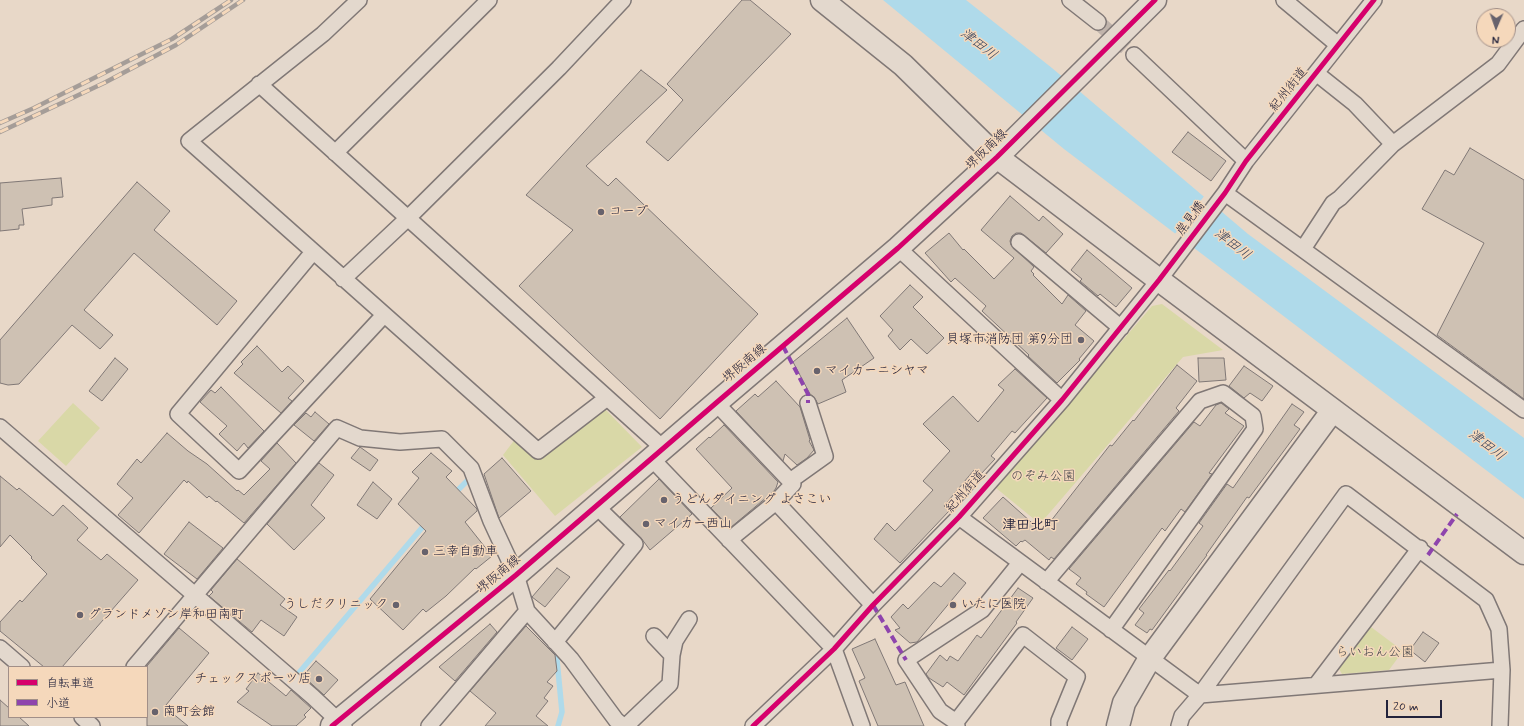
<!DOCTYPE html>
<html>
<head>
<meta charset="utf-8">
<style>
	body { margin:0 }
	#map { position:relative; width:1524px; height:726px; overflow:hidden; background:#e8d8c8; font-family:Mynerve,"Klee One",sans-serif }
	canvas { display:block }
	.legend { position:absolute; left:8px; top:666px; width:140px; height:52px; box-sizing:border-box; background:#f5d8bb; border:1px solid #a18f88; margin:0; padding:5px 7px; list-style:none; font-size:12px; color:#22223b }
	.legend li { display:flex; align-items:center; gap:8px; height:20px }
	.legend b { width:20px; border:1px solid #a18f88 }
	.north { position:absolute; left:1476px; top:8px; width:40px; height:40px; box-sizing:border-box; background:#f5d8bb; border:1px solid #a18f88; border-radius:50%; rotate:182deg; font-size:11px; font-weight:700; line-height:16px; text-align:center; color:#22223b }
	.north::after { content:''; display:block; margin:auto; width:14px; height:18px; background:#67626c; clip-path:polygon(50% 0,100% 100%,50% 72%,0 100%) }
	.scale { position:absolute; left:1386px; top:700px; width:56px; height:18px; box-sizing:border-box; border:2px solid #22223b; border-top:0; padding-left:5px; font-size:12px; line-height:14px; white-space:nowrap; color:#22223b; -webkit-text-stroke:3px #f5d8bb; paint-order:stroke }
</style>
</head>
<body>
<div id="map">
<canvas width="1524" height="726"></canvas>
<ul class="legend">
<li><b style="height:5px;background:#d6006c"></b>自転車道</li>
<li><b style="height:5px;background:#8e44ad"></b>小道</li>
</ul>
<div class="north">N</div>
<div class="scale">20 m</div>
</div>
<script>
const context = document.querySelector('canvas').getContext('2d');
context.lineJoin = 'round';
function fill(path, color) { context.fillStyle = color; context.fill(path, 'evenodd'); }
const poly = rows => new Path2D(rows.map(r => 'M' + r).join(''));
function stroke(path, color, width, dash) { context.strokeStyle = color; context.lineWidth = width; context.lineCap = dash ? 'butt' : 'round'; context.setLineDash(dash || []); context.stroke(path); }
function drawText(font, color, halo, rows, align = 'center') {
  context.font = font + ' Mynerve,"Klee One",sans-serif'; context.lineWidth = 3; context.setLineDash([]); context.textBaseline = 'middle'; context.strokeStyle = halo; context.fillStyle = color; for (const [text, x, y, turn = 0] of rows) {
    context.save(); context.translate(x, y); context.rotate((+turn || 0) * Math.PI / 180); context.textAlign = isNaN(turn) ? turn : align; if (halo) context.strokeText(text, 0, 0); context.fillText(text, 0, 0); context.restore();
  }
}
const green = poly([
	[1162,304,1223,350,1183,357,1040,524,996,488,1152,306],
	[73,403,100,428,66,466,38,441],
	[603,407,642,447,555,516,503,455,516,438,540,457],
	[1371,627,1403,651,1389,670,1342,674,1339,669]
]);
const water = poly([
	[883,0,966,0,1052,68,1248,234,1524,438,1524,499,1064,149]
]);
const pier = poly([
	[1205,195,1223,210,1192,249,1174,235]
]);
const stream = poly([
	[454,494,467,481],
	[555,648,556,649,562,712,558,726],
	[297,675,426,523]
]);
const building = poly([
	[742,0,750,0,791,34,668,161,646,142,683,100,667,84,742,0],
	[641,70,667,90,586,166,608,186,616,178,758,314,660,419,519,286,573,230,526,195,641,70],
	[1188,132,1226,161,1211,181,1172,152,1188,132],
	[1470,148,1524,180,1524,399,1437,335,1484,243,1422,209,1445,170,1454,175,1470,148],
	[61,178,63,197,52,198,52,205,22,209,24,225,19,225,19,229,0,231,0,183,61,178],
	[137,182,170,211,154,230,237,301,217,325,134,253,84,310,113,335,100,349,72,325,19,384,8,385,0,383,0,340,137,182],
	[1010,196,1039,221,1043,216,1063,234,1046,253,1021,233,1016,233,1012,236,1010,241,1011,245,1034,267,1031,271,1034,274,1033,275,1062,304,1068,295,1086,311,1075,325,1094,341,1079,359,1080,360,1057,383,1028,356,1029,355,982,311,986,306,955,278,951,282,925,253,949,233,963,250,964,249,994,279,1014,258,981,230,1010,196],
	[1087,250,1132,288,1116,307,1100,294,1098,296,1080,281,1082,279,1071,270,1087,250],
	[910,285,923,297,913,307,944,338,927,354,911,339,900,350,888,336,893,330,880,316,910,285],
	[847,318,874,358,842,380,846,392,818,404,814,397,810,394,793,362,847,318],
	[257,346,282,372,288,366,304,381,288,398,292,401,281,413,234,373,243,364,241,362,257,346],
	[115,358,128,369,102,401,89,391,115,358],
	[1198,358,1224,358,1226,380,1199,382,1198,358],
	[1177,365,1197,381,1176,408,1179,411,1054,559,1051,557,1049,560,1025,540,1022,542,1021,541,1016,546,983,518,1003,497,1040,530,1045,524,1047,526,1110,445,1112,446,1133,420,1134,421,1177,365],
	[1244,366,1273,386,1262,401,1250,393,1244,398,1229,386,1244,366],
	[1015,369,1047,398,1015,433,1012,431,991,456,995,459,980,475,974,470,944,506,949,511,900,563,874,539,887,523,895,531,933,490,923,481,950,451,923,424,953,396,978,422,1004,390,998,385,1015,369],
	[776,381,800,407,810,440,809,441,814,450,807,458,797,465,785,454,783,461,736,411,755,394,758,397,776,381],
	[221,387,264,431,248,448,244,443,237,451,219,434,227,426,200,402,211,390,215,393,221,387],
	[1221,403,1229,409,1225,413,1244,426,1209,473,1212,474,1185,512,1181,509,1165,531,1162,528,1104,607,1086,594,1087,592,1076,584,1081,578,1069,569,1194,422,1200,426,1216,405,1221,403],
	[1292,404,1304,412,1294,425,1300,429,1249,498,1247,497,1206,555,1207,555,1152,630,1150,629,1147,633,1135,625,1144,613,1139,609,1169,570,1170,571,1203,526,1199,523,1227,484,1233,488,1292,404],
	[315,412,329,424,314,441,294,425,306,413,311,417,315,412],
	[724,425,778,482,776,488,774,491,730,528,711,508,732,488,696,449,709,437,710,438,724,425],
	[167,433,188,451,207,464,237,491,238,490,244,495,270,469,261,461,277,443,296,463,244,523,217,501,216,502,209,496,207,498,188,481,187,483,184,480,139,533,118,515,133,498,117,484,137,459,141,463,167,433],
	[360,447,378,460,370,471,351,458,360,447],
	[431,453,452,471,446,477,477,509,477,511,465,522,492,556,476,569,475,568,446,596,426,612,423,609,403,630,370,599,426,531,398,504,419,478,412,472,431,453],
	[502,458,531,491,499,518,484,474,502,458],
	[319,463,334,475,311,505,325,518,294,550,267,524,319,463],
	[0,476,17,490,19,488,53,516,63,505,88,528,77,540,101,560,107,554,138,580,62,667,44,667,0,631,0,622,20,600,22,602,47,574,31,558,32,557,10,535,0,547,0,476],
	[659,479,692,514,650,550,641,538,620,517,659,479],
	[373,482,392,499,377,519,357,505,373,482],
	[189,522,223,548,197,579,164,554,189,522],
	[237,559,285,599,280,605,297,617,284,636,261,620,252,632,209,596,213,592,211,590,237,559],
	[557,568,570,577,545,607,532,597,557,568],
	[954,573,966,583,917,642,910,643,895,630,900,628,891,617,903,604,908,609,934,582,941,587,954,573],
	[1018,588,1033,598,1016,622,1017,623,964,695,947,682,943,687,929,678,926,674,940,655,947,661,950,656,958,661,977,635,981,638,1018,588],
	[490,624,497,632,455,681,439,667,490,624],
	[526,626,555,655,557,671,547,682,553,686,544,698,548,701,536,716,548,726,485,726,496,713,470,691,526,626],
	[1072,627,1088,639,1072,660,1056,648,1072,627],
	[179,628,209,653,166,705,168,707,166,708,188,726,147,726,147,666,179,628],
	[1423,632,1439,643,1425,662,1410,650,1423,632],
	[875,639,896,685,905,682,924,726,878,726,859,681,865,678,852,649,875,639],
	[316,661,338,680,324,695,303,676,316,661],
	[258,673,286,696,291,690,311,708,304,715,306,717,296,726,272,726,237,702,249,691,246,689,258,673],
	[0,700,9,708,9,717,19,717,29,726,0,726,0,700]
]);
const streetTunnel = poly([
	[1098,22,1134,55]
]);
const street = poly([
	[359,0,323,34,189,141,538,451,607,398],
	[1070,0,1098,22],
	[1284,0,1338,45],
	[1134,55,1246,161],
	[1316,73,1355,104,1393,144],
	[259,84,663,448],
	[335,153,489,0],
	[1225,193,1524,410],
	[1019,242,1121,328],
	[898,248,1062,400],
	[1303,249,1333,203,1340,198,1393,144,1498,64,1524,29],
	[313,252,178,414,239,471,384,315],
	[343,279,408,218,559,68,623,0],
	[716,403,793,484,776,502,729,540],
	[0,427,313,697,344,726],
	[651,458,834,649,862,726],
	[790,481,825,456,808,403],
	[776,502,873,605],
	[959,517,1200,695,1502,670],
	[1046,582,1200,401,1223,393,1253,416,1255,429,1111,630],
	[654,636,672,655],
	[555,642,635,544,596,506],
	[0,648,22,667],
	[134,667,337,428,360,438,400,442,442,439,471,468,491,521,516,575,527,611,571,659,616,720,623,726],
	[1316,685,1420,548],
	[82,717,92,726],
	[956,722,1023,635,1077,677,1059,721,1059,726],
	[429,726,527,611],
	[626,726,670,684,672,655,675,641,689,619],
	[753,726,834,649,873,605,959,517,1062,400,1159,280,1225,193,1246,161,1374,0],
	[957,726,956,722,940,711,906,660,982,610,1020,563],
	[1179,726,1182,716,1200,695,1346,494,1486,600,1499,629,1502,670,1500,726]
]);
const secondary = poly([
	[822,0,903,65,997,157,1159,280,1524,553],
	[332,726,516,575,716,403,898,248,997,157,1155,0],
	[1118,726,1124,703,1150,658,1333,410]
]);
const rail = poly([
	[0,123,34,108,172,39,231,0],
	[0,132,104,83,176,45,243,0]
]);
const quiet = poly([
	[783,346,808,394,808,403],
	[1428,555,1457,514],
	[873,605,906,660]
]);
const cycleway = poly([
	[332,726,516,575,716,403,898,248,997,157,1155,0],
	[753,726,834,649,873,605,959,517,1062,400,1159,280,1225,193,1246,161,1374,0]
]);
const markers = [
	[601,212,4,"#67626c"],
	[1081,340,4,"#67626c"],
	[817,371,4,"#67626c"],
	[664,500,4,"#67626c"],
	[646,524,4,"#67626c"],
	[425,552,4,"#67626c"],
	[396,605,4,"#67626c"],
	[953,605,4,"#67626c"],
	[80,615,4,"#67626c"],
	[319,679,4,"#67626c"],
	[155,712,4,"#67626c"]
];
const streetNames = [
	["紀州街道",1289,90,-51],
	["堺阪南線",987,150,-44],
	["岸見橋",1191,219,-53],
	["堺阪南線",745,364,-40],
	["紀州街道",966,492,-48],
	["堺阪南線",499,575,-40]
];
const poiNames = [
	["コープ",609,212],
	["貝塚市消防団 第9分団",1073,340,"right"],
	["マイカーニシヤマ",825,371],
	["うどんダイニング よさこい",672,500],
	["マイカー西山",654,524],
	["三幸自動車",433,552],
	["うしだクリニック",388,605,"right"],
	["いたに医院",961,605],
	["グランドメゾン岸和田南町",88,615],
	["チェックスポーツ店",311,679,"right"],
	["南町会館",163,712]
];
const parkNames = [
	["のぞみ公園",1043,477],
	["らいおん公園",1375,653]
];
const waterNames = [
	["津田川",978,45,38],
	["津田川",1232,245,38],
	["津田川",1486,446,38]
];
const neighbourhoodNames = [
	["津田北町",1030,526]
];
fill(green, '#d9d8a7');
fill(water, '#afdaea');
fill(pier, '#e8d8c8');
stroke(stream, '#afdaea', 5.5);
fill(building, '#cec1b3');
stroke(building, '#807876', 1);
stroke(streetTunnel, '#c0b4ac', 15, [15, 8]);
stroke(street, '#807876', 18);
stroke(secondary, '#807876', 25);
stroke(street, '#e3d8cd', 15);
stroke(secondary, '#e3d8cd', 22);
stroke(rail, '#a59d98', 4.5);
stroke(rail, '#f5d8bb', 3, [9]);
stroke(quiet, '#8e44ad', 4, [8, 4]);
stroke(cycleway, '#d6006c', 5);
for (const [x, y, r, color] of markers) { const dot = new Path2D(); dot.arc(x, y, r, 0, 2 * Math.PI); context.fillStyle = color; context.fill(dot); stroke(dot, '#f5d8bb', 1.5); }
drawText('13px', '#22223b', '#f5d8bb', streetNames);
drawText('13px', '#22223b', '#f5d8bb', poiNames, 'left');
drawText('13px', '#44464b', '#f5d8bb', parkNames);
drawText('italic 14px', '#394761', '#f5d8bb', waterNames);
drawText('bold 14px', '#22223b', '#f5d8bb', neighbourhoodNames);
</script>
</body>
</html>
